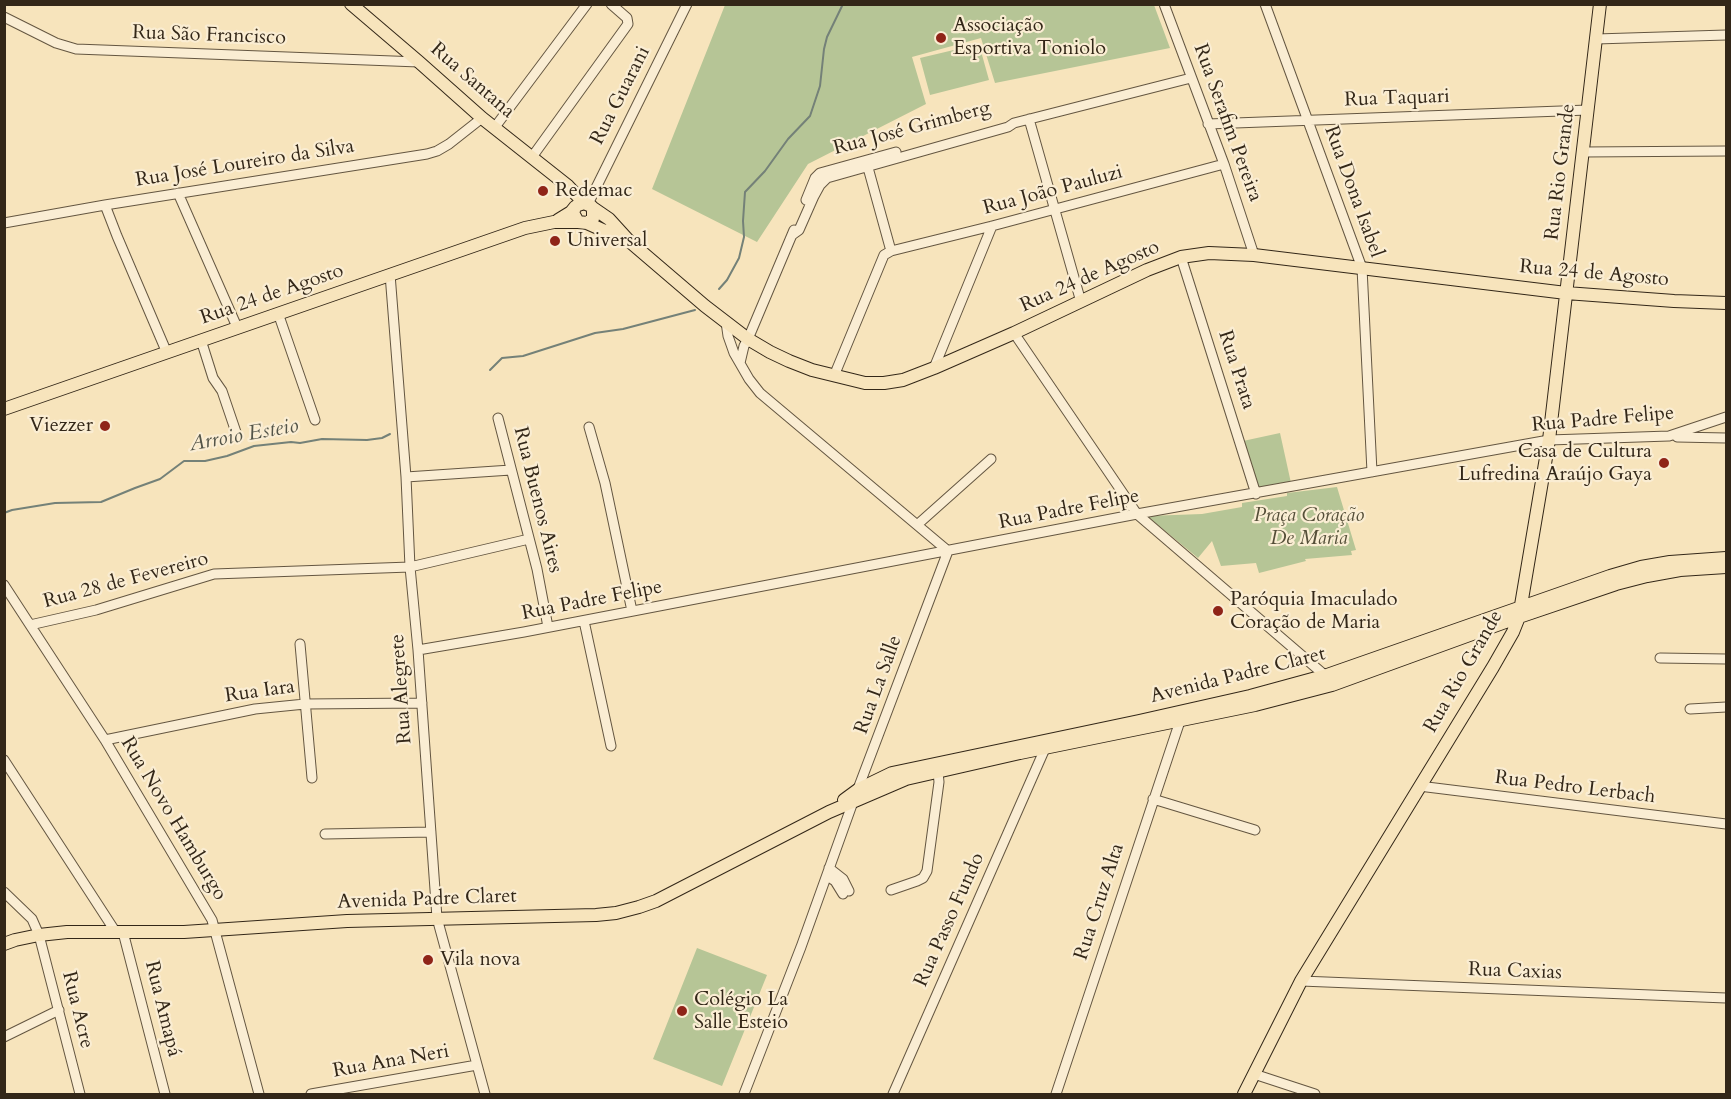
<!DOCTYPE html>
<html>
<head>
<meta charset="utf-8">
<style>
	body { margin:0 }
	#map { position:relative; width:1731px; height:1099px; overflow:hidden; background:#f7e4bc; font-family:Cardo,serif }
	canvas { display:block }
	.frame { position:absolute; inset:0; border:6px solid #332718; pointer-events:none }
</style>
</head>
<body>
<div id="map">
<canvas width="1731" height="1099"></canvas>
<div class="frame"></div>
</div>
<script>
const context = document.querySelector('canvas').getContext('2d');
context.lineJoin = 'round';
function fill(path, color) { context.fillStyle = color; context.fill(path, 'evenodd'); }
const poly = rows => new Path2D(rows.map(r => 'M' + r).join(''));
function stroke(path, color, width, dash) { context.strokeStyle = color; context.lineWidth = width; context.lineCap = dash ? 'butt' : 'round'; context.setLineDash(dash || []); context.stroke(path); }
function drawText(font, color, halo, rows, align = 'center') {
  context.font = font + ' Cardo,serif'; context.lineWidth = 4.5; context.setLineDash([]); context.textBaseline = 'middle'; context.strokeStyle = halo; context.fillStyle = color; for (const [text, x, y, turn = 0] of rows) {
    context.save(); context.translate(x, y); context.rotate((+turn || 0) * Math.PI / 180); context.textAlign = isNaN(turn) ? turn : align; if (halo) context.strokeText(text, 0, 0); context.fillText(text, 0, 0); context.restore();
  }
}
const green = poly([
	[725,5,1154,5,1170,48,995,83,981,38,912,57,926,104,808,164,757,242,652,189],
	[979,44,989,80,930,95,920,58],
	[1280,433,1291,483,1257,491,1243,441],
	[1337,487,1356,550,1351,551,1352,555,1305,559,1306,561,1259,573,1256,563,1221,566,1212,541,1198,558,1147,516,1202,514,1242,507,1242,503,1287,496,1287,493],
	[697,948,767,975,722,1086,653,1059]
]);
const stream = poly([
	[719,289,727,280,739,258,744,237,743,221,745,192,765,171,788,139,810,116,820,86,824,49,827,37,843,4],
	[490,370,502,358,523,356,595,333,623,329,695,310],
	[4,513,12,510,55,503,101,502,135,488,160,479,184,461,205,461,227,456,254,446,291,442,300,443,322,439,367,440,382,438,390,434]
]);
const minor = poly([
	[1164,4,1224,164,1254,255],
	[1265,4,1362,268,1372,472],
	[4,17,56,43,76,49,419,62],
	[1596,39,1726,35],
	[1029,119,1081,302],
	[1208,124,1588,110],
	[495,127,587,4],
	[1583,152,1726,151],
	[532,157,628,24,627,18,611,4],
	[178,193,237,327],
	[806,200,815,178,820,173,896,152],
	[588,204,687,4],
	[105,205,117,236,167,353],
	[4,223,105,205,427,154,437,151,449,144,482,118],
	[792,235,799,230,814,196,820,185,827,178,1008,127,1014,123,1191,78],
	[891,251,992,226,1224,164],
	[1181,257,1256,494],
	[390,274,406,477,410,567,418,650,437,918,485,1094],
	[278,313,315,420],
	[726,322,728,336,734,353,749,379,760,393,948,551],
	[1014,333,1137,514,1328,678],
	[201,340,213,378,222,391,238,438],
	[740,363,744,346,748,339,794,230],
	[934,368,992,226],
	[834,376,884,255,891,251,867,164],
	[498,418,537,569,548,627],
	[589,427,605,483,632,611],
	[1677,437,1726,438],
	[406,477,511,470],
	[917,525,991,459],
	[4,585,105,740,212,920,259,1094],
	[584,621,611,746],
	[30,625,96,610,214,574,410,567,529,539],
	[300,644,312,778],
	[418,650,524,632,1137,514,1549,440,1669,436,1726,417],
	[1660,658,1726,659],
	[1690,709,1726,707],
	[105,740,255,709,305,704,422,703],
	[4,760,115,931],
	[1419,786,1726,824],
	[1153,799,1255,830],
	[325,834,431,832],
	[829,868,843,879,849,891],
	[827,876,835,881,843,894],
	[891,890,917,881,923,878,927,871,939,782,938,772],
	[4,892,32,919,39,935,80,1094],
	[123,932,165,1094],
	[1301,981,1726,998],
	[4,1037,59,1010],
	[1254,1074,1315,1094],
	[311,1094,477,1065],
	[744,1094,801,947,853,802,948,551],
	[893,1094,1047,744],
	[1056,1094,1180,721]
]);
const major = poly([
	[351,4,419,62,482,118,568,186,584,203],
	[593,208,609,219,629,241,705,306,748,339,770,352,789,361,812,370,865,383,884,383,903,380,934,368,1014,333,1147,270,1181,257,1209,253,1254,255,1566,293,1674,301,1726,303],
	[558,220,571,212,575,207,578,205,584,203,591,206,593,208,593,219,587,223,578,222,573,213,575,207],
	[587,223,625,240],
	[4,409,525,228,554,222,578,222],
	[844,800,859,789,892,773,1139,721,1250,696,1327,675,1610,576,1641,567,1670,562,1726,558],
	[4,944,15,940,39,935,67,932,184,932,347,921,596,915,616,913,639,907,656,901,829,812,906,779,1020,753,1255,705,1332,685,1519,617,1616,584,1647,576,1680,570,1726,567],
	[1244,1094,1301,981,1493,667,1513,632,1519,617,1549,440,1600,4]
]);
const markers = [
	[941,38,6,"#8f2418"],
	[543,191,6,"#8f2418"],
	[555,241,6,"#8f2418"],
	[105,426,6,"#8f2418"],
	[1664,463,6,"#8f2418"],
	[1218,611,6,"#8f2418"],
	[428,960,6,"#8f2418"],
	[682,1011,6,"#8f2418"]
];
const poiNames = [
	["Associação",953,26],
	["Esportiva Toniolo",953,49],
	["Redemac",555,191],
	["Universal",567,241],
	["Viezzer",93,426,"right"],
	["Casa de Cultura",1652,452,"right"],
	["Lufredina Araújo Gaya",1652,475,"right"],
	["Paróquia Imaculado",1230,600],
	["Coração de Maria",1230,623],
	["Vila nova",440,960],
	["Colégio La",694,1000],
	["Salle Esteio",694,1023]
];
const streetNames = [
	["Rua São Francisco",209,36,2],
	["Rua Santana",472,81,41],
	["Rua Guarani",621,96,-63],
	["Rua Taquari",1397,99,-2],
	["Rua Serafim Pereira",1227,123,70],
	["Rua José Grimberg",912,129,-15],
	["Rua José Loureiro da Silva",245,164,-9],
	["Rua Rio Grande",1561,172,-83],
	["Rua João Pauluzi",1053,191,-15],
	["Rua Dona Isabel",1353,192,70],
	["Rua 24 de Agosto",1594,274,5],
	["Rua 24 de Agosto",1090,277,-24],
	["Rua 24 de Agosto",272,295,-19],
	["Rua Prata",1236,370,72],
	["Rua Padre Felipe",1603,420,-5],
	["Rua Buenos Aires",537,500,76],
	["Rua Padre Felipe",1069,510,-11],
	["Rua 28 de Fevereiro",126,581,-15],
	["Rua Padre Felipe",592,601,-11],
	["Rua Rio Grande",1464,672,-60],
	["Avenida Padre Claret",1238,676,-14],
	["Rua La Salle",879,685,-70],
	["Rua Alegrete",402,689,-94],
	["Rua Iara",260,692,-8],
	["Rua Pedro Lerbach",1575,788,7],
	["Rua Novo Hamburgo",173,819,59],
	["Avenida Padre Claret",427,900,-2],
	["Rua Cruz Alta",1100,902,-72],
	["Rua Passo Fundo",950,920,-66],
	["Rua Caxias",1515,972,2],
	["Rua Amapá",162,1009,76],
	["Rua Acre",77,1010,76],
	["Rua Ana Neri",391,1062,-10]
];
const parkNames = [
	["Praça Coração",1309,516],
	["De Maria",1309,539]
];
const waterNames = [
	["Arroio Esteio",244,436,-10]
];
fill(green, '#b6c596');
stroke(stream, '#748178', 2);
stroke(minor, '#645641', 11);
stroke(major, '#332718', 14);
stroke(minor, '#faedd3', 9);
stroke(major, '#f7e4bc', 12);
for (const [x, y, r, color] of markers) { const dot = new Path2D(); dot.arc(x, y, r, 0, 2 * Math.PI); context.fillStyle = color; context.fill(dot); stroke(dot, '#faedd3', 2); }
drawText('20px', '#332718', '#faedd3', poiNames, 'left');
drawText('20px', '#332718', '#faedd3', streetNames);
drawText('italic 20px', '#544e38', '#faedd3', parkNames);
drawText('italic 21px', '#535448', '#faedd3', waterNames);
</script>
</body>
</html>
